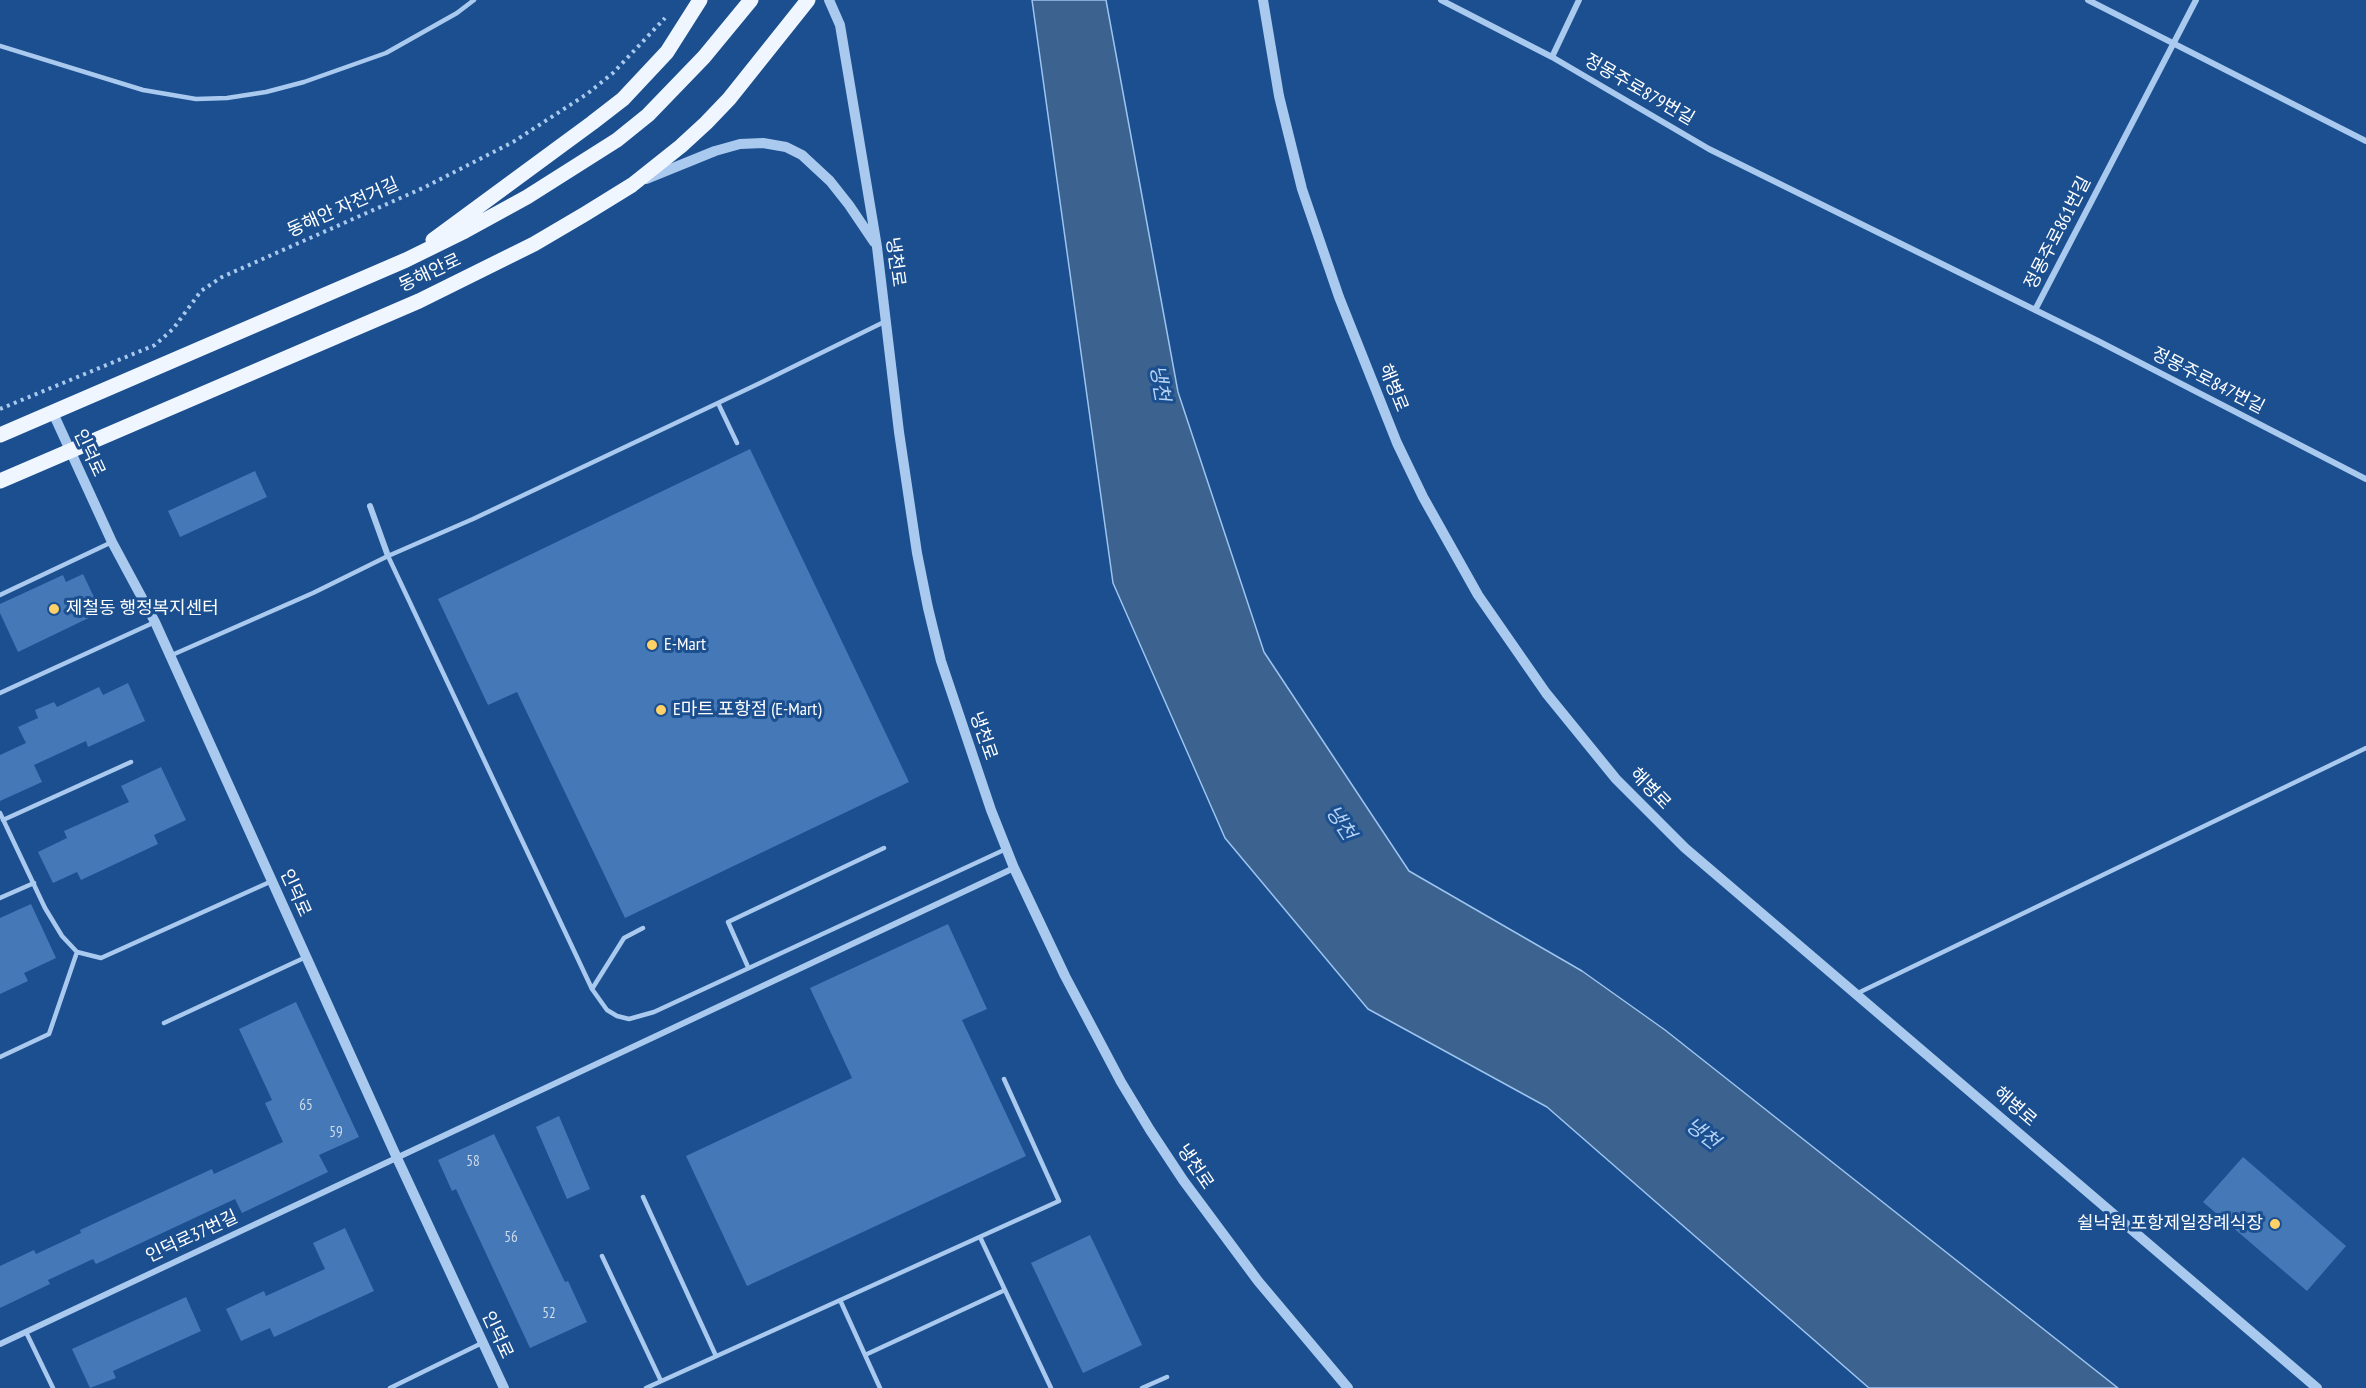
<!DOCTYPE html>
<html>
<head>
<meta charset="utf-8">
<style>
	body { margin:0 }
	canvas { display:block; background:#1b4f8f }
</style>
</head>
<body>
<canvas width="2366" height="1388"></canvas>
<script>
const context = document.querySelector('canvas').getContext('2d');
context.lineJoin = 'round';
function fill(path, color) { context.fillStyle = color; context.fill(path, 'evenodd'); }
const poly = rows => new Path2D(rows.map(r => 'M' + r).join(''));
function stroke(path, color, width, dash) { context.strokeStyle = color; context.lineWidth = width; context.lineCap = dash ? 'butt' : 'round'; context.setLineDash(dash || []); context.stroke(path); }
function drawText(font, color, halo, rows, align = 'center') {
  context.font = font + ' "PT Sans Narrow","Noto Sans KR",sans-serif'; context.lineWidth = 6; context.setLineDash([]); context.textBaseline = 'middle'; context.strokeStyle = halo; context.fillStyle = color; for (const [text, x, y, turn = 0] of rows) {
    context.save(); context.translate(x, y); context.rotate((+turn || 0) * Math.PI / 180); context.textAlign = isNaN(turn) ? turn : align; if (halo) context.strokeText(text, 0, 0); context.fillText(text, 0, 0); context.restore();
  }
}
const water = poly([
	[1032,0,1106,0,1178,392,1264,652,1409,871,1582,971,1665,1030,2118,1388,1869,1388,1547,1107,1368,1009,1225,838,1113,583,1032,0]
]);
const building = poly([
	[750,449,909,782,625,918,517,692,488,705,438,599],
	[255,471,267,497,180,537,168,511],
	[83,574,101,612,18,652,0,613,0,604,63,575,66,582],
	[128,683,145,721,88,747,86,741,34,765,42,782,0,801,0,755,26,743,18,727,38,718,35,710,54,702,57,707,99,687,103,695],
	[161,767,186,820,154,835,158,844,81,880,77,872,53,883,38,852,67,838,64,831,129,802,121,786],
	[31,904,56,958,24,973,28,981,0,994,0,918],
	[948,924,987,1009,962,1020,1026,1156,747,1286,686,1156,852,1078,810,988],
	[296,1002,359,1137,319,1155,328,1172,242,1213,235,1199,96,1264,93,1259,48,1280,50,1284,0,1308,0,1266,34,1250,36,1254,81,1233,80,1230,212,1169,214,1174,283,1142,265,1103,272,1100,239,1029],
	[559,1116,590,1189,567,1199,536,1127],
	[494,1134,565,1282,568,1281,587,1322,530,1348,456,1189,452,1191,438,1160],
	[2243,1157,2346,1246,2307,1291,2203,1202],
	[345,1228,374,1291,274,1337,270,1328,241,1341,226,1309,264,1291,266,1296,325,1269,313,1243],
	[1090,1235,1142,1345,1083,1373,1031,1263],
	[186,1297,201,1331,113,1371,116,1378,90,1388,72,1349]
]);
const path = poly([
	[0,409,155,345,173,329,201,291,222,277,423,188,513,142,587,94,613,73,665,18]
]);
const service = poly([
	[0,46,143,90,196,99,227,98,266,92,304,82,386,53,457,13,474,0],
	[718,403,737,443],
	[388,556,592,989,607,1010,617,1016,629,1019,654,1012,1006,849],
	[0,595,112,542],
	[172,655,313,593,388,556,473,519,758,384,884,322],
	[0,693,155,622],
	[0,813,45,908,62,936,77,952,101,958,272,881],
	[3,820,131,762],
	[0,898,34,883],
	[748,967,728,922,884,848],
	[592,989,624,938,643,928],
	[1858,993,2366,748],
	[164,1023,306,957],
	[0,1057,49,1034,77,952],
	[643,1197,716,1356],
	[980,1237,1051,1388],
	[602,1256,661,1381],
	[840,1300,880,1388],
	[26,1332,53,1388],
	[865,1355,1005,1290],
	[390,1388,482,1343],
	[646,1388,1059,1201,1004,1079],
	[1142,1388,1167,1377]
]);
const minor = poly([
	[1441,0,1552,57,1709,149,2098,341,2366,479],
	[2088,0,2366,141],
	[1552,57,1579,0],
	[2035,310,2196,0],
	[370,506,388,556],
	[0,1344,1014,868]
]);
const tertiary = poly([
	[829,0,840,25,877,247,899,432,917,553,928,608,941,661,991,810,1014,868,1065,976,1121,1082,1150,1130,1183,1180,1258,1281,1348,1388],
	[1263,0,1279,96,1302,189,1339,297,1397,443,1423,497,1478,595,1546,693,1616,779,1685,848,2317,1388],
	[646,179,715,151,740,144,763,143,786,147,802,155,830,181,849,205,874,242],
	[53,413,112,542,155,622,397,1158,504,1388]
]);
const primary = poly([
	[433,240,592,123,623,99,667,52,700,0],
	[0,435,406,260,465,231,527,197,617,140,648,115,704,57,751,0],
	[0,481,419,301,534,244,585,214,632,185,681,146,706,123,729,99,808,0]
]);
const markers = [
	[54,609,6,"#ffd166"],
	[652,645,6,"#ffd166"],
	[661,710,6,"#ffd166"],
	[2275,1224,6,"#ffd166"]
];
const numberNames = [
	["65",306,1106],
	["59",336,1133],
	["58",473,1162],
	["56",511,1238],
	["52",549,1314]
];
const streetNames = [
	["정몽주로879번길",1639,90,30],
	["동해안 자전거길",343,208,-24],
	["정몽주로861번길",2058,233,-63],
	["냉천로",895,262,82],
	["동해안로",430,273,-25],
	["정몽주로847번길",2208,381,27],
	["해병로",1393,388,68],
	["인덕로",89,453,65],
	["냉천로",983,736,71],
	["해병로",1650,789,46],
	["인덕로",295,893,66],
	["해병로",2015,1107,41],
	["냉천로",1195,1167,56],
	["인덕로37번길",192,1237,-25],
	["인덕로",497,1335,65]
];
const poiNames = [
	["제철동 행정복지센터",66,609],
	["E-Mart",664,645],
	["E마트 포항점 (E-Mart)",673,710],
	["쉴낙원 포항제일장례식장",2263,1224,"right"]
];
const waterNames = [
	["냉천",1159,383,80],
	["냉천",1340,823,57],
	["냉천",1702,1134,38]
];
fill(water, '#3c6290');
stroke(water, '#9cc4f0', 1.5);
fill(building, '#4478b7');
stroke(path, '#a9c9ee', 4, [3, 4.5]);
stroke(service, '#a9c9ee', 4.5);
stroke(minor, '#a9c9ee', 6);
stroke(tertiary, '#a9c9ee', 10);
stroke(primary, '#f0f6ff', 15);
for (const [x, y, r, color] of markers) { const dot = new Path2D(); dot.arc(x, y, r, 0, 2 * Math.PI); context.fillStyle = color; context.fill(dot); stroke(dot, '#1b4f8f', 2); }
drawText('15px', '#d0dded', null, numberNames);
drawText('18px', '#fff', '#1b4f8f', streetNames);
drawText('18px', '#fff', '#1b4f8f', poiNames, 'left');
drawText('italic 20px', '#b5d3f5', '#1b4f8f', waterNames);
</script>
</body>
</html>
